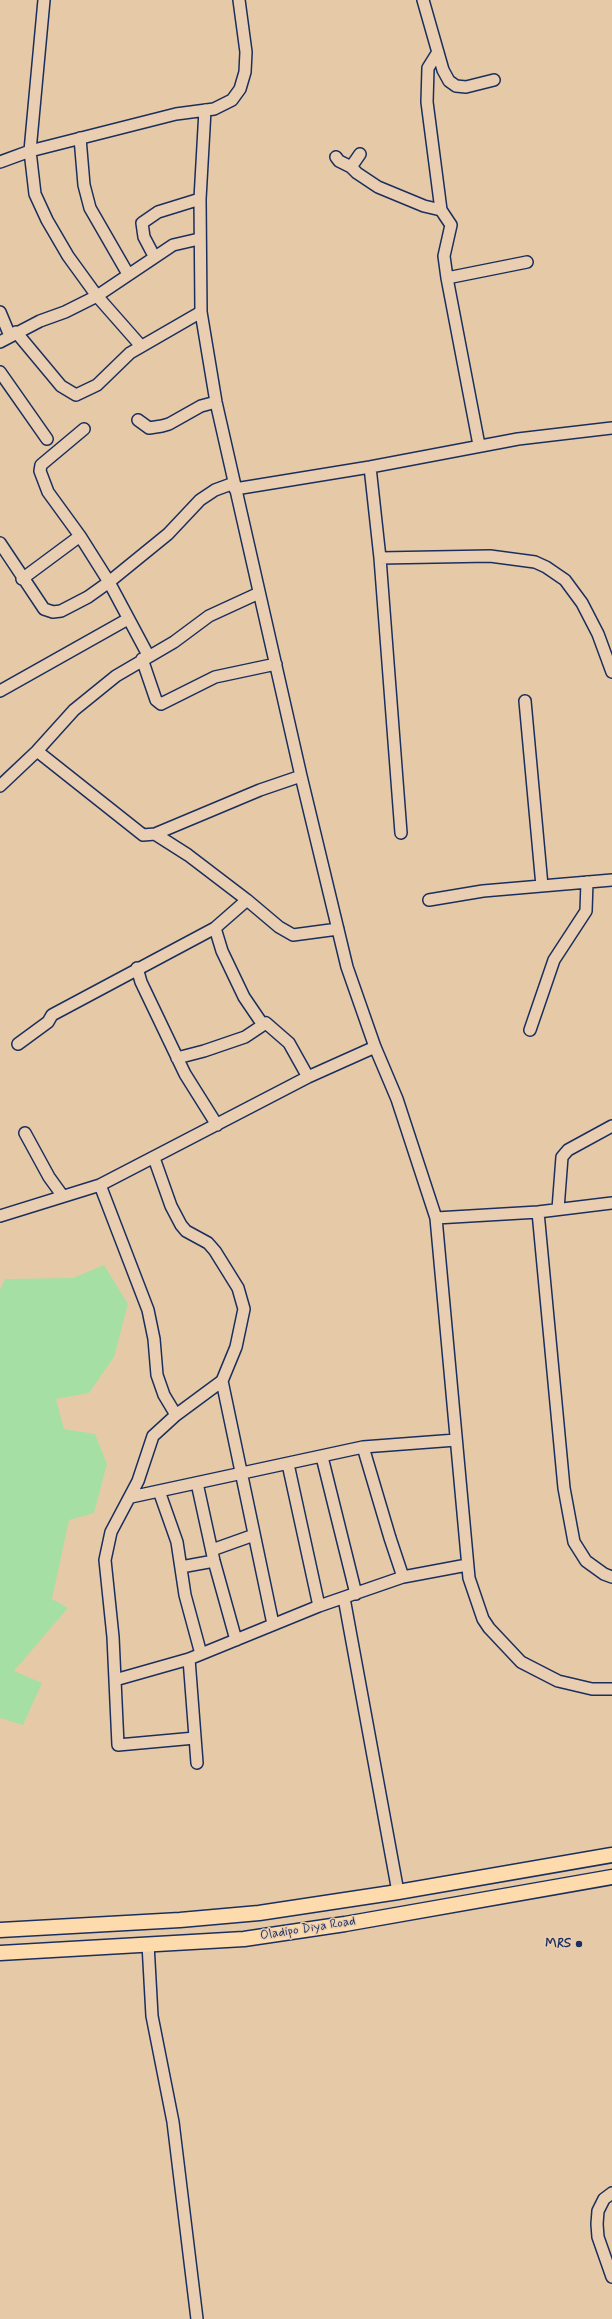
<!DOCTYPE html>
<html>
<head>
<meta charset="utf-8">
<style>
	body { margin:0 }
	canvas { display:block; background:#e6caa7 }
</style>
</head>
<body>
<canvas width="612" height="2319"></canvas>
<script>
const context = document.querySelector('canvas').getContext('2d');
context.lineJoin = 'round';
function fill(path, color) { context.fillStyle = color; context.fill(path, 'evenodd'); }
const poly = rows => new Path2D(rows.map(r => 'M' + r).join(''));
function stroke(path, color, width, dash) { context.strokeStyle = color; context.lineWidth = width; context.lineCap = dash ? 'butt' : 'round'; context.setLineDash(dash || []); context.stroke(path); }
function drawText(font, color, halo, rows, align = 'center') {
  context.font = font + ' Mynerve,sans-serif'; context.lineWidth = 3; context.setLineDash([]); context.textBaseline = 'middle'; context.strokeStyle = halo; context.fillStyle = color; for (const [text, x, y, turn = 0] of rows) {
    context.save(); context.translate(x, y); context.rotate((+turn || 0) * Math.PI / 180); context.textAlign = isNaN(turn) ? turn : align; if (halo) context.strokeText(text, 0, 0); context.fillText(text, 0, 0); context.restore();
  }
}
const green = poly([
	[104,1265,128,1304,114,1357,89,1393,56,1399,64,1429,95,1434,107,1464,94,1513,69,1520,52,1599,68,1608,14,1671,42,1683,23,1725,0,1718,0,1290,5,1279,73,1278]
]);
const minor = poly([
	[44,0,30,151,35,194,47,220,68,256,97,296,141,346],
	[423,0,443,70,449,81,456,86,466,87,494,80],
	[438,52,428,68,427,102,441,210],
	[205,110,200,199,201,312,216,402,301,776,347,967,375,1047,397,1099,436,1218,469,1578,483,1619,489,1628,521,1662,558,1681,592,1689,612,1689],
	[80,138,84,185,90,208,128,274],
	[360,154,351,167,357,173,378,187,424,206,441,210,451,225,444,256,447,278,479,445],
	[336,157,339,161,351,167],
	[0,162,30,151,176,114,214,109,232,100,240,89,245,72,246,52,239,0],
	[154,256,144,237,142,223,158,212,200,199],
	[447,278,527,262],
	[0,312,10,336],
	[16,332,61,386,76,395,97,385,130,353,201,312],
	[0,342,40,321,65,312,97,296,173,245,199,239],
	[0,372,47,439],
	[138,420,149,428,162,426,169,424,201,406,216,402],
	[84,429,41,465,40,471,48,492,80,536,109,582,148,655],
	[370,467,380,558,401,833],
	[235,489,370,467,518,439,612,428],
	[0,543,44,609,53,612,61,611,88,597,109,582,168,534,200,500,215,490,234,483],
	[380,558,490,556,535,562,546,567,565,580,582,603,598,634,612,672],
	[22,579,80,536],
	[142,659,156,700,161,704,215,677,276,664],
	[0,691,128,619],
	[525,701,542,886],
	[37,751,143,835,155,834,260,790,301,776],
	[0,786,37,751,74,710,116,676,174,642,209,616,259,593],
	[155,834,188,855,247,900],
	[429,900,483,891,612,880],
	[215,928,222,951,244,997,263,1025],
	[137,968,141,982,185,1074,217,1125],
	[530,1030,554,960,586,911,587,882],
	[18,1044,48,1022,52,1015,215,928,247,900,279,927,293,935,338,929],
	[177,1058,204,1051,245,1037,266,1023,289,1043,308,1077],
	[25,1133,49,1177,62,1195],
	[154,1158,171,1206,181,1225,186,1231,208,1243,215,1251,238,1288,244,1309,236,1347,222,1381,176,1415,153,1436,138,1481,111,1532,105,1560,113,1637,118,1745,195,1738],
	[100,1185,148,1310,154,1339,157,1375,164,1395,176,1415],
	[558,1209,562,1157,568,1150,612,1126],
	[538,1212,564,1488,574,1542,586,1561,604,1574,612,1577],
	[0,1216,100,1185,308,1077,375,1047],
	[436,1218,538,1212,612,1203],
	[222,1381,273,1624],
	[363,1447,390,1538,403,1577],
	[322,1457,356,1594],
	[288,1464,319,1606],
	[197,1483,214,1561,236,1640],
	[159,1491,177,1542,185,1595,201,1654],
	[131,1497,363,1447,456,1440],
	[212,1550,254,1535],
	[181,1567,214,1561],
	[344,1598,398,1892],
	[189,1659,197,1763],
	[115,1680,189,1659,319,1606,403,1577,467,1565],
	[148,1944,152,2016,173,2122,197,2319],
	[612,2193,604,2199,598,2211,597,2224,598,2237,612,2277]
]);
const major = poly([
	[0,1930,180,1920,259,1913,398,1892,612,1855],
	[0,1953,244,1939,345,1924,612,1877]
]);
const markers = [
	[579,1944,4,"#1b2f5e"]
];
const streetNames = [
	["Oladipo Diya Road",308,1929,-9]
];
const poiNames = [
	["MRS",571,1944]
];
fill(green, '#a6dfa3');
stroke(minor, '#1b2f5e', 14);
stroke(major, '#1b2f5e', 17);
stroke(minor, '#eaceb1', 11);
stroke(major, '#fedbac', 14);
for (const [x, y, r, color] of markers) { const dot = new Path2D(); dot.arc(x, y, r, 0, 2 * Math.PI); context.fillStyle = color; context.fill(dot); stroke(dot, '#eaceb1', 1.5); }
drawText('13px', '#1b2f5e', '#eaceb1', streetNames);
drawText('bold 13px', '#1b2f5e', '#eaceb1', poiNames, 'right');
</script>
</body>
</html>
